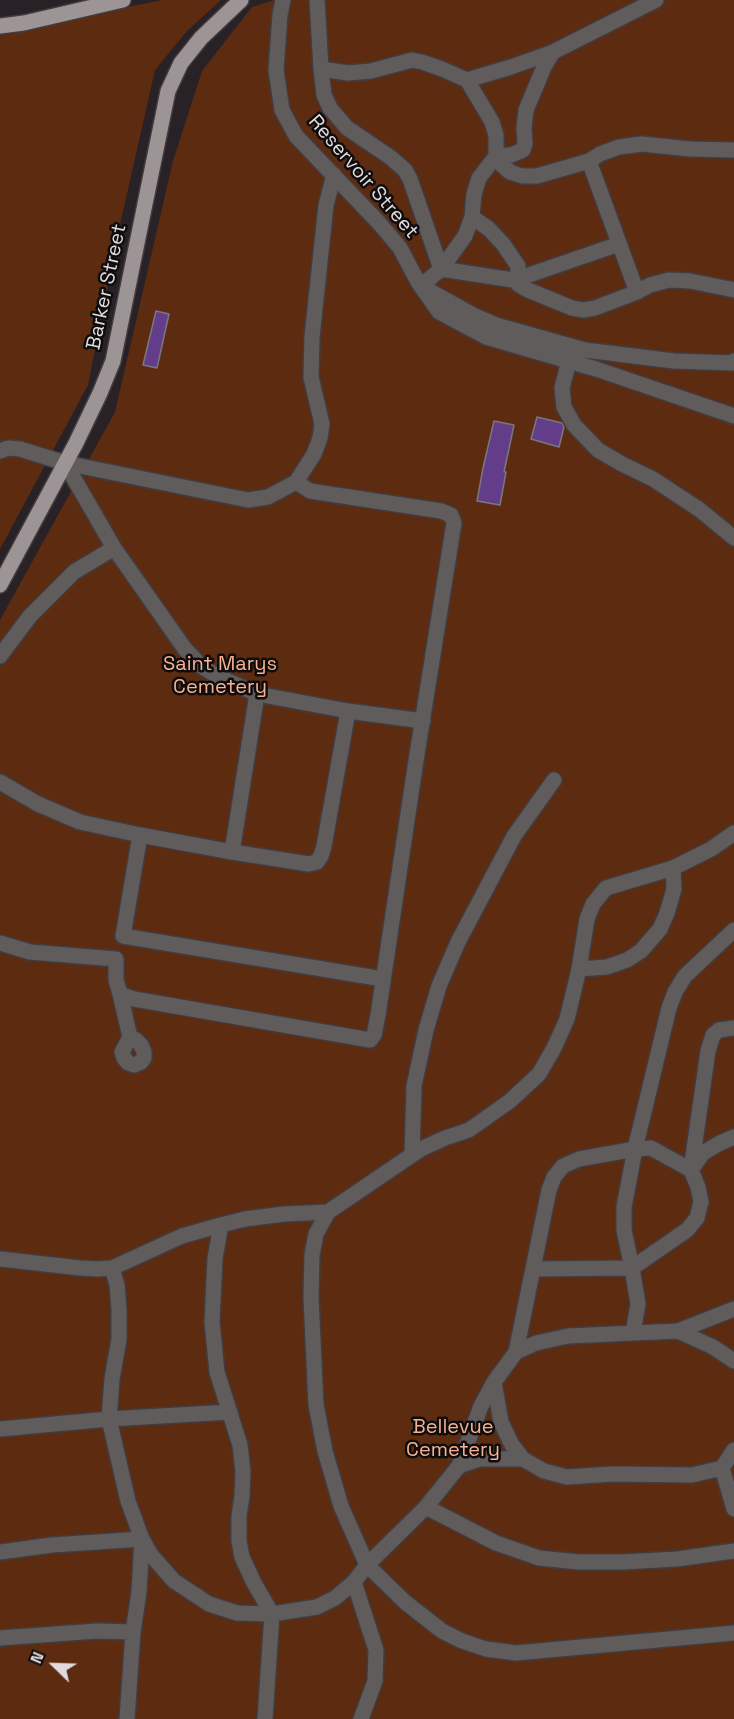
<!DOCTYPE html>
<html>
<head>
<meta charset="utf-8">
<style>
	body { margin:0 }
	#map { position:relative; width:734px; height:1719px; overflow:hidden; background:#282226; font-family:"Space Grotesk",sans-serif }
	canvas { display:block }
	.north { position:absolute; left:24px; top:1635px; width:60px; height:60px; -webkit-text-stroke:4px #0f0c0e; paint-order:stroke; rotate:293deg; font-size:16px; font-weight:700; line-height:24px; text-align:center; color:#dfdbde }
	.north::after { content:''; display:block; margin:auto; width:21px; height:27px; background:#dfdbde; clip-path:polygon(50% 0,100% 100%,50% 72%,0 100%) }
</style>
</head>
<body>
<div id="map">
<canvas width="734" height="1719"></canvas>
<div class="north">N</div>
</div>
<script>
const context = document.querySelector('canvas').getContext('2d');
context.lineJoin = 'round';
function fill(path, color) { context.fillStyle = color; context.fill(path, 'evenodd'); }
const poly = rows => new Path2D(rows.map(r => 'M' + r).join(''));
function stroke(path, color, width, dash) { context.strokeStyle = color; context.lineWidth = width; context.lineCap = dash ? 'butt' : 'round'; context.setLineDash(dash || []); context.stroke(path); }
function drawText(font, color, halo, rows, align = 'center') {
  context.font = font + ' "Space Grotesk",sans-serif'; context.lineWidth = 5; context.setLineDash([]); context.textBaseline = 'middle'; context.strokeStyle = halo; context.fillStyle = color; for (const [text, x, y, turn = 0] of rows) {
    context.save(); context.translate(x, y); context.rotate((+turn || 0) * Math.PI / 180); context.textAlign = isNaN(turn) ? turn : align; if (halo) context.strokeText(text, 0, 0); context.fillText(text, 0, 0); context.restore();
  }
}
const green = poly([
	[163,0,221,0,186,32,155,70,116,242,88,385,0,549,0,32],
	[275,0,734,0,734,1719,0,1719,0,620,115,412,173,161,202,71,252,7]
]);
const building = poly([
	[156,311,169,314,157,368,143,365,156,311],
	[537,417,562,423,564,427,559,447,531,439,537,417],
	[494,421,514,425,504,472,506,472,500,505,477,501,483,468,494,421]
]);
const minor = poly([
	[283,0,280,15,276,70,282,110,296,136,379,223,400,248,418,282,439,312,486,337,596,369,734,416],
	[317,0,321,69,348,73,371,71,412,60,422,62,442,69,467,80,492,122,496,135,496,156,511,155,523,150,525,144,524,128,526,110,544,67,553,52,656,0],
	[321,69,324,95,330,108,347,128,390,157,405,170,410,179,441,269,513,280,518,276,518,284,528,290,572,308,583,310,595,308,637,292],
	[467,80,511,67,553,52],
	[734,150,690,149,642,144,619,147,600,154,589,161,637,292,650,285,669,280,690,281,734,290],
	[589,161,537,176,522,176,510,172,502,165,496,156,479,178,474,194,472,217,465,236,441,269,421,286,475,316,496,325,585,350,674,361,734,363,734,361],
	[472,217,489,229,503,244,518,266,518,276,526,276,619,244],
	[569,361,562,388,564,407,574,425,598,450,622,464,653,479,700,510,734,538],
	[0,451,8,448,20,449,65,463],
	[114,548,65,463,248,500,268,497,296,482],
	[0,656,30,616,74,572,114,548,185,649,201,666,217,676,257,694,232,852,140,835],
	[348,711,423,721],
	[0,782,38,804,80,822,140,835,123,936,383,979],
	[232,852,309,864,317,862,321,856,324,846,348,711,257,694],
	[673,868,674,889,667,913,660,929,641,951,627,960,607,967,579,969,587,919,593,904,606,888,673,868,711,849,734,833],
	[734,930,685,976,675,992,669,1008,635,1149,579,1159,563,1166,554,1177,549,1190,516,1352,494,1382,501,1422,512,1445,523,1459,544,1471,567,1477,613,1474,692,1475,722,1468,734,1450],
	[0,943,30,952,116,959,116,980,120,994,134,999,370,1040,374,1035,378,1015,415,767,454,523,451,515,441,511,310,491,296,482,314,454,320,438,322,424,311,377,312,337,326,205,334,175],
	[120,994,130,1037,122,1052,124,1058,128,1063,134,1065,141,1062,144,1058,144,1052,141,1045,136,1040,130,1037],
	[734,1028,719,1030,713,1035,708,1051,691,1170,698,1187,701,1202,697,1218,687,1230,632,1268,638,1304,633,1333,678,1331,713,1347,734,1361],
	[412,1155,421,1149,445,1138,469,1130,510,1101,539,1074,554,1048,567,1019,579,969],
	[221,1225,215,1258,212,1322,217,1372,240,1445,243,1471,242,1496,239,1516,239,1541,242,1557,254,1583,272,1614],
	[0,1259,80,1268,98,1269,112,1268,182,1236,221,1225,245,1219,284,1214,328,1212],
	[112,1268,117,1285,119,1310,119,1339,112,1379,109,1419,128,1501,142,1539,151,1555,174,1581,209,1604,237,1613,272,1614],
	[533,1269,632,1268,624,1230,624,1207,635,1149,651,1148,691,1170,703,1153,720,1143,734,1137],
	[678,1331,734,1309],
	[516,1352,536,1343,568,1336,633,1333],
	[494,1382,481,1406,459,1466,426,1507,496,1543,539,1558,579,1562,623,1562,677,1559,734,1551],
	[0,1429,109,1419,230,1412],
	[459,1466,480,1459,523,1459],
	[722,1468,734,1509],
	[426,1507,367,1565,341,1506,325,1451,316,1405,311,1297,312,1255,316,1234,328,1212,412,1155,414,1086,426,1030,439,986,458,942,514,836,554,780],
	[0,1552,52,1545,142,1539],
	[354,1582,376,1650,375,1681,361,1719],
	[0,1638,97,1631,133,1632],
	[127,1719,133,1632,139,1592,142,1539],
	[265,1719,272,1614,317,1607,335,1598,354,1582,367,1565,405,1602,442,1631,462,1641,486,1649,516,1653,734,1633]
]);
const major = poly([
	[0,26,24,23,123,0],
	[0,585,76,443,100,393,113,361,168,91,181,63,201,38,241,0]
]);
const streetNames = [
	["Reservoir Street",363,177,49],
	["Barker Street",107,287,-78]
];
const parkNames = [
	["Saint Marys",220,665],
	["Cemetery",220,688],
	["Bellevue",453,1428],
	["Cemetery",453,1451]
];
fill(green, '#5d2c10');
fill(building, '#643d8a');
stroke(building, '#7a777e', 1.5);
stroke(minor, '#423c40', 18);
stroke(major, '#423c40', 18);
stroke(minor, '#605c5c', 15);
stroke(major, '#9c9495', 15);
drawText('20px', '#dfdbde', '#0f0c0e', streetNames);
drawText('20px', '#f7b28f', '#0f0c0e', parkNames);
</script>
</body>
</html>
